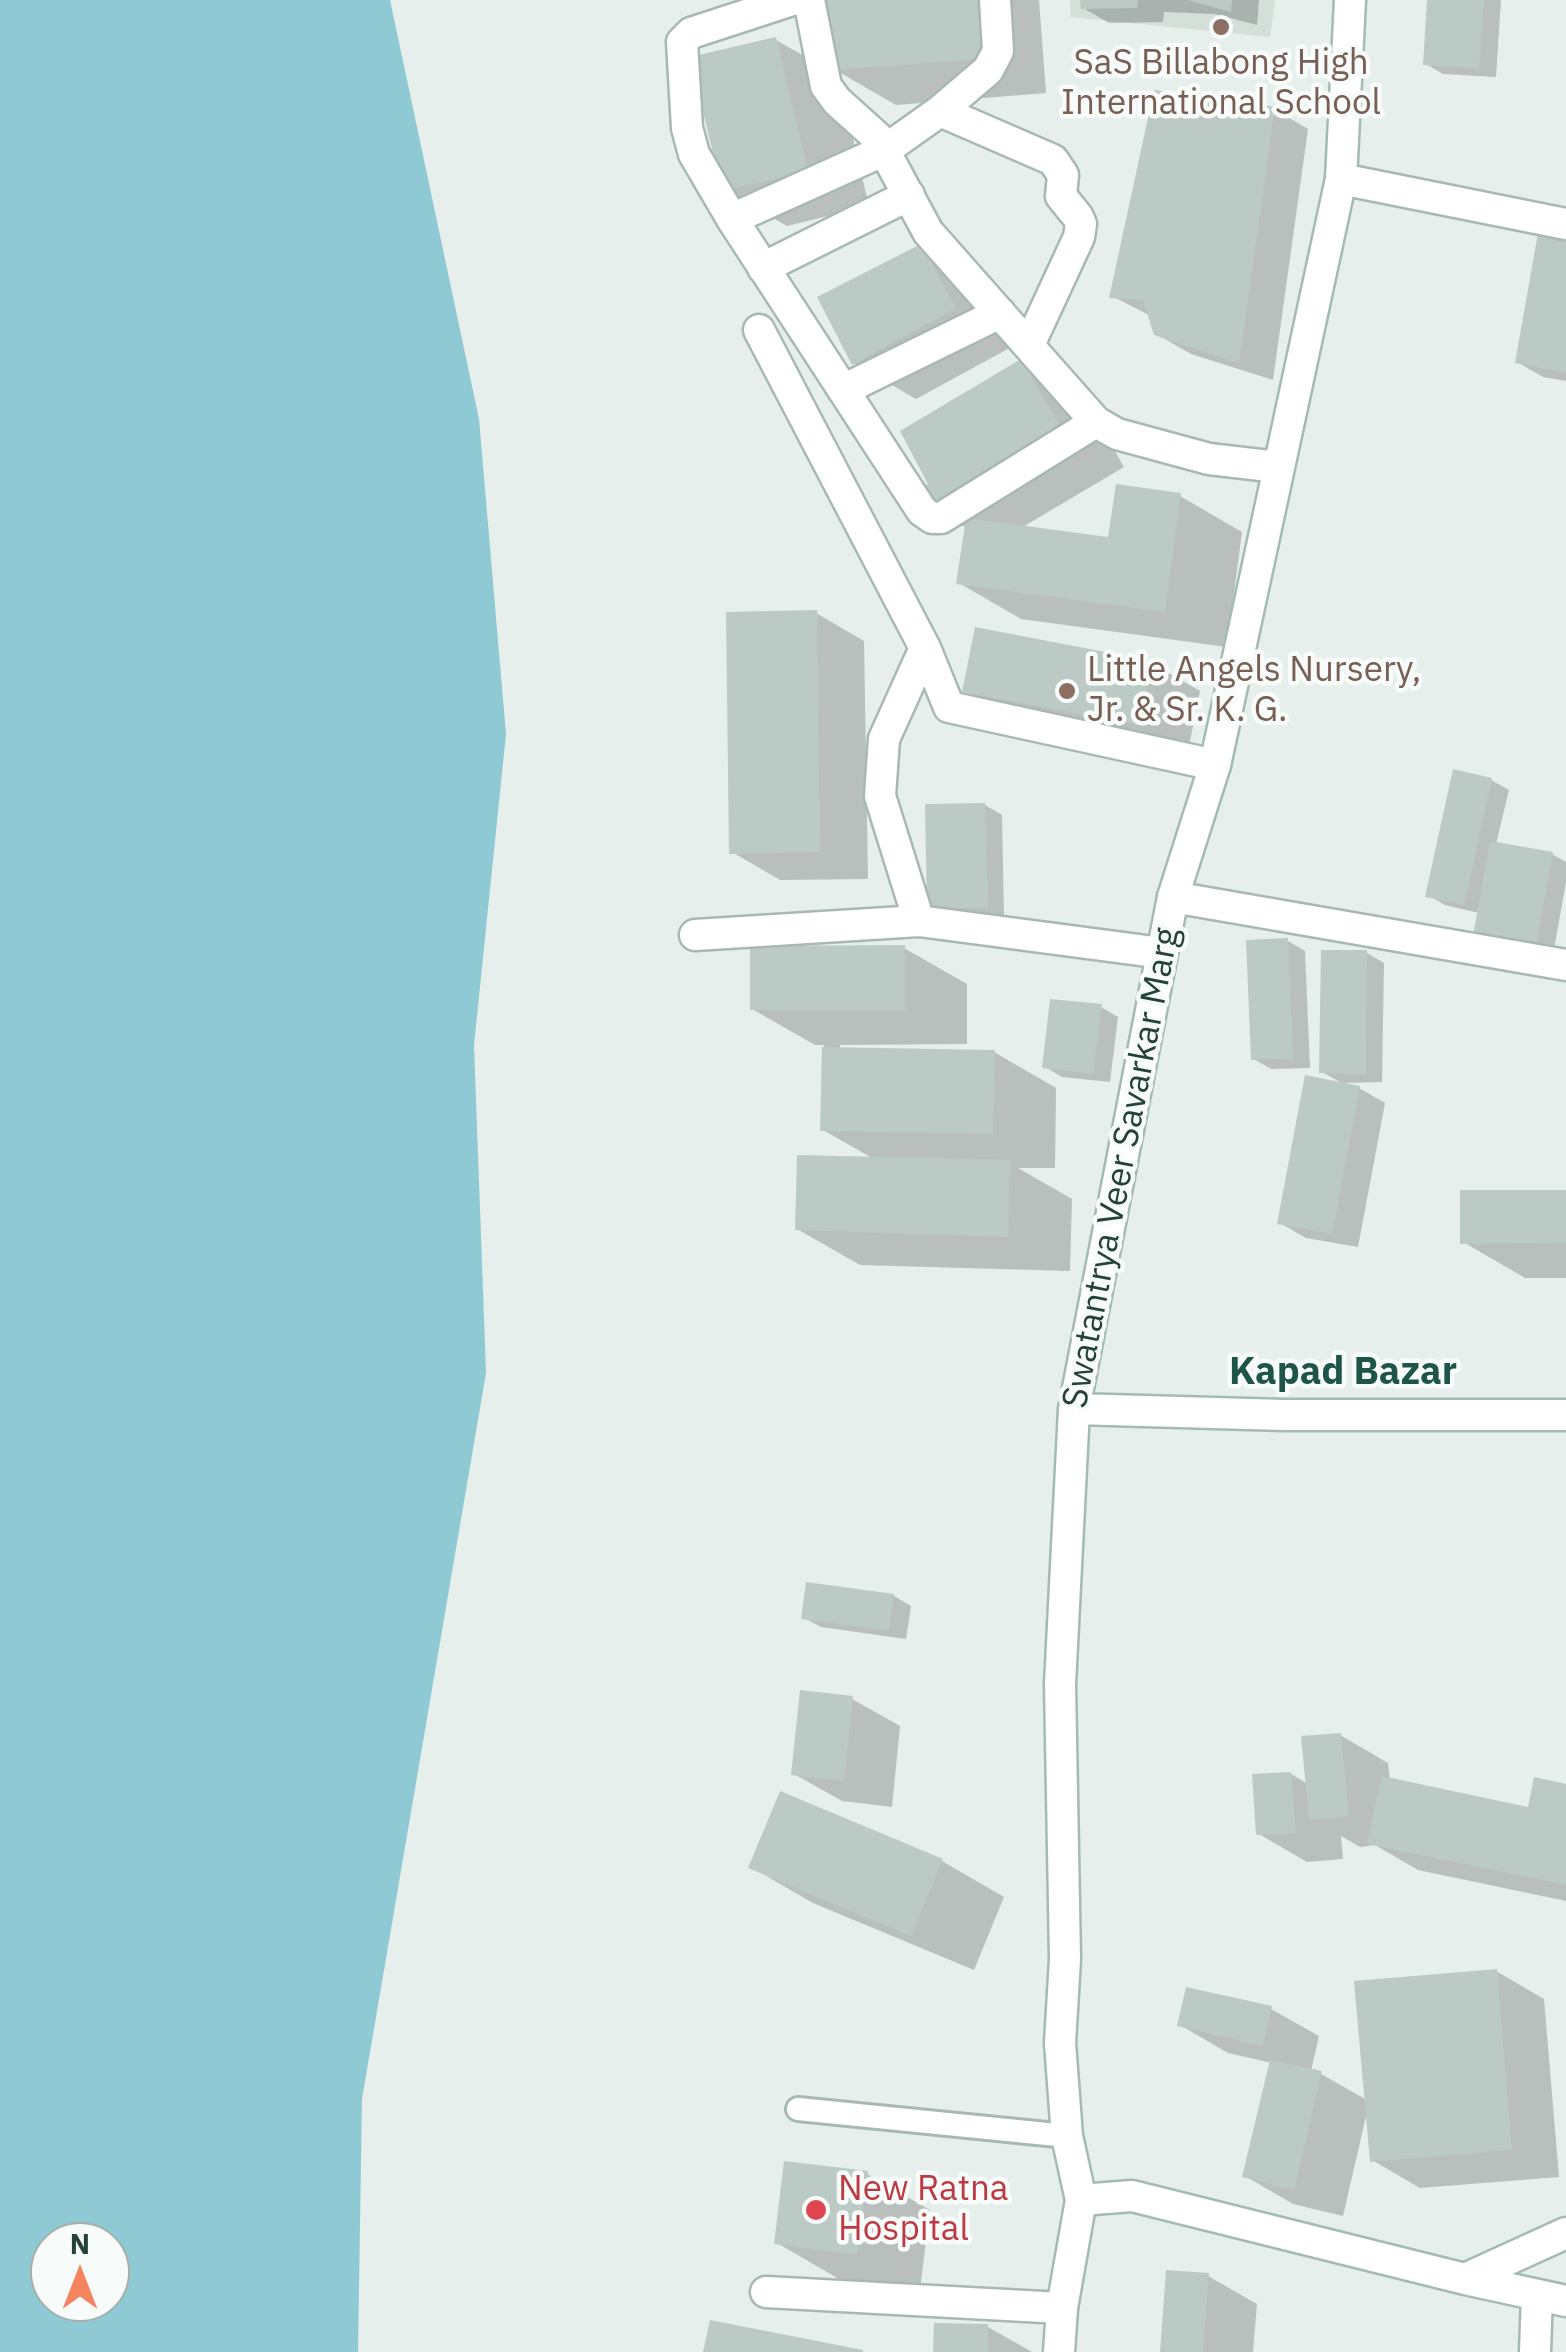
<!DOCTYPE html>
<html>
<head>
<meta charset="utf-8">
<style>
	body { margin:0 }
	#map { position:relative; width:1566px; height:2352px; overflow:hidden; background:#e6efeb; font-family:"IBM Plex Sans",sans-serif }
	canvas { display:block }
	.north { position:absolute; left:30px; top:2222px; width:100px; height:100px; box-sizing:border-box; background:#f7fbf9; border:2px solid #a3b1ad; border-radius:50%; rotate:0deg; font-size:28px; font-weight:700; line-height:40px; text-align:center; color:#24423a }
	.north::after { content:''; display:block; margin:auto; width:35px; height:45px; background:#f4845f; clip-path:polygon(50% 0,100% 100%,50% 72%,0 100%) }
</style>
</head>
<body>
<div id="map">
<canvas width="1566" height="2352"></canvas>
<div class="north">N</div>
</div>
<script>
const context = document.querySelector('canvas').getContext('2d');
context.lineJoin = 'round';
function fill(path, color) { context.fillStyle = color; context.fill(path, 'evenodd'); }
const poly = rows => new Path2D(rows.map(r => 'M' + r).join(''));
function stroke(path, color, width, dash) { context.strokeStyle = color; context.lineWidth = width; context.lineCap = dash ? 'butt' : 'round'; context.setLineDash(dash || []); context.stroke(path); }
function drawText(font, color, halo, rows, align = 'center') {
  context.font = font + ' "IBM Plex Sans",sans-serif'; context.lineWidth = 9; context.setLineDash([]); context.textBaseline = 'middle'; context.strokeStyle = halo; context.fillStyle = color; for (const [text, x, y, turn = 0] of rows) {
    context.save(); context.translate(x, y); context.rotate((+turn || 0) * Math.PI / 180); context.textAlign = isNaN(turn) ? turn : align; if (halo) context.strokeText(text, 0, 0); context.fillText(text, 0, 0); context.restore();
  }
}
const built = poly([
	[1070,0,1275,0,1270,37,1071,17]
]);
const water = poly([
	[0,0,390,0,479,419,506,734,474,1045,486,1373,362,2099,358,2352,0,2352],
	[50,2242,110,2242,110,2302,50,2302]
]);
const shadow = poly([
	[828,0,1039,0,1046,93,896,105,837,71,869,206,787,226,724,190,776,40,834,73],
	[1083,0,1259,0,1257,25,1215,14,1164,12,1163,22,1109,23,1083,8],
	[1430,0,1501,0,1496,77,1443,74,1426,64],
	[1274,109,1308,129,1273,380,1191,354,1156,334,1151,316,1112,296],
	[1566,234,1566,381,1543,377,1517,362],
	[921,247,984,283,1017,344,916,399,854,363],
	[1021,362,1084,398,1124,467,1021,528,1110,540,1180,496,1242,532,1227,647,1021,619,959,583,967,528,931,508,931,485],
	[816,613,864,641,868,879,780,880,732,852],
	[1151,663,1200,691,1188,751,1013,718,965,690],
	[1491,780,1509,790,1496,844,1552,854,1566,862,1566,882,1553,955,1479,913,1445,905,1428,895],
	[985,805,1002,815,1004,916,947,917,930,907],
	[1288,941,1305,951,1310,1068,1271,1069,1254,1059],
	[904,948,967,984,967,1044,840,1045,840,1050,994,1052,1056,1088,1055,1168,1018,1168,1072,1199,1070,1271,860,1265,797,1229,874,1159,823,1130,824,1045,815,1045,752,1009],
	[1367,953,1384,963,1382,1082,1342,1083,1322,1072],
	[1101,1007,1118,1017,1110,1082,1062,1077,1045,1067],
	[1359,1088,1385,1103,1358,1247,1306,1238,1280,1223],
	[1566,1192,1566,1278,1525,1278,1463,1242],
	[894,1596,911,1606,906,1639,821,1627,804,1618],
	[852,1699,900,1726,892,1807,842,1801,794,1774],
	[1340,1735,1388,1763,1390,1780,1530,1810,1566,1787,1566,1901,1418,1870,1375,1845,1360,1847,1341,1836,1343,1859,1307,1862,1259,1834,1291,1774,1308,1784],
	[781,1794,942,1861,1004,1897,974,1970,813,1903,751,1867],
	[1496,1971,1544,1999,1559,2177,1420,2188,1372,2160,1367,2112,1343,2216,1293,2204,1245,2176,1272,2063,1228,2053,1180,2025,1271,2009,1319,2036,1311,2071,1321,2074,1367,2100],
	[867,2174,930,2210,920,2289,839,2279,777,2243],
	[1208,2276,1257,2304,1253,2352,1162,2352],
	[988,2327,1032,2352,936,2352]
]);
const building = poly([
	[826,0,980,0,985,59,831,70],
	[1080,0,1138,0,1137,8,1081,9],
	[1191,0,1232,0,1231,12,1190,1],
	[1427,0,1484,0,1479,69,1423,65],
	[776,37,808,171,722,191,690,57],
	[1154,90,1275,107,1239,363,1154,335,1143,300,1109,298],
	[1539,227,1566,232,1566,373,1515,363],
	[921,244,956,308,852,365,817,297],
	[1021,359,1063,431,929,510,918,490,928,484,900,431],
	[1116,484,1181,493,1165,612,956,584,966,518,1108,537],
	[817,610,820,852,729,854,726,612],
	[975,627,1152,661,1140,725,962,692],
	[1453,769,1492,778,1464,905,1425,897],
	[985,803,988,908,927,909,925,804],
	[1490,841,1553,852,1536,947,1473,936],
	[1288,938,1293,1059,1251,1060,1246,940],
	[905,945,905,1010,750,1010,750,946],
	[1321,950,1367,950,1366,1074,1319,1073],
	[1050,999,1102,1004,1093,1074,1042,1068],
	[822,1047,995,1050,993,1134,820,1131],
	[1305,1075,1360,1086,1332,1234,1277,1224],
	[797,1155,1010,1160,1008,1237,795,1230],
	[1460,1190,1566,1190,1566,1243,1460,1244],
	[806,1582,894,1594,889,1631,801,1619],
	[800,1690,853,1696,844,1781,791,1775],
	[1341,1733,1349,1816,1309,1820,1301,1736],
	[1291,1772,1296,1833,1256,1835,1252,1774],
	[1382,1776,1528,1807,1534,1777,1566,1784,1566,1885,1367,1844],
	[780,1791,943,1859,911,1936,748,1868],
	[1497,1969,1512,2150,1370,2162,1354,1981],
	[1186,1987,1272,2006,1263,2046,1177,2026],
	[1270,2060,1322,2071,1294,2190,1242,2177],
	[784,2161,868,2171,857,2255,774,2244],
	[1166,2270,1209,2273,1203,2352,1160,2352],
	[710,2320,863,2350,863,2352,703,2352],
	[934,2323,988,2324,988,2352,933,2352]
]);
const lane = poly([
	[798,2109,1067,2136]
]);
const street = poly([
	[792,0,691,33,682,42,687,128,694,154,732,219,885,150,940,111,988,70,998,51,995,0],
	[809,0,826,86,837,101,877,137,928,232,1096,422,1117,434,1209,459,1278,467],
	[940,111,1053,160,1063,175,1061,196,1078,217,1081,224,1079,237,1029,345],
	[1341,179,1566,224],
	[732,219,922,511,932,518,941,518,1096,422],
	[763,268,909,195],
	[759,330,925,648,949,707,1215,765],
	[843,390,1000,313],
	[925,648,884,739,880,796,919,921,1162,953],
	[1173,897,1566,965],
	[695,935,919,921],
	[766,2292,1062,2308],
	[1535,2352,1537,2295]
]);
const secondary = poly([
	[1074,1409,1284,1415,1566,1415],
	[1081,2200,1132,2196,1465,2279,1566,2301],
	[1465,2279,1566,2233],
	[1059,2352,1062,2308,1081,2200,1067,2136,1060,2043,1065,1959,1060,1684,1074,1409,1173,897,1215,765,1341,179,1350,0]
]);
const markers = [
	[1221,27,10,"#8d6e63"],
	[1067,691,10,"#8d6e63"],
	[816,2210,12,"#e0444e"]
];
const educationNames = [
	["SaS Billabong High",1221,64],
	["International School",1221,104],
	["Little Angels Nursery,",1087,671,"left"],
	["Jr. & Sr. K. G.",1087,711,"left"]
];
const streetNames = [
	["Swatantrya Veer Savarkar Marg",1122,1168,-79]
];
const healthNames = [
	["New Ratna",838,2190],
	["Hospital",838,2230]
];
const neighbourhoodNames = [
	["Kapad Bazar",1343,1373]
];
fill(built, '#d4dfda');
fill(water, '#8ec9d4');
fill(shadow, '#0003');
fill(building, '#bbcac4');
stroke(lane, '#a8b8b2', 28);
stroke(street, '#a8b8b2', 35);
stroke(secondary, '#a4bbb3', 35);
stroke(lane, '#fff', 22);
stroke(street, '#fff', 30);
stroke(secondary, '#fff', 30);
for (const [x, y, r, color] of markers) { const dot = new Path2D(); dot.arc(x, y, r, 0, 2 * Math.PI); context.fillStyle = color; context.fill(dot); stroke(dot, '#f7fbf9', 4); }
drawText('35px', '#785e54', '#f7fbf9', educationNames);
drawText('35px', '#24423a', '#f7fbf9', streetNames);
drawText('35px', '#be3a42', '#f7fbf9', healthNames, 'left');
drawText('bold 38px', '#1f5548', '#f7fbf9', neighbourhoodNames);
</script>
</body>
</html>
